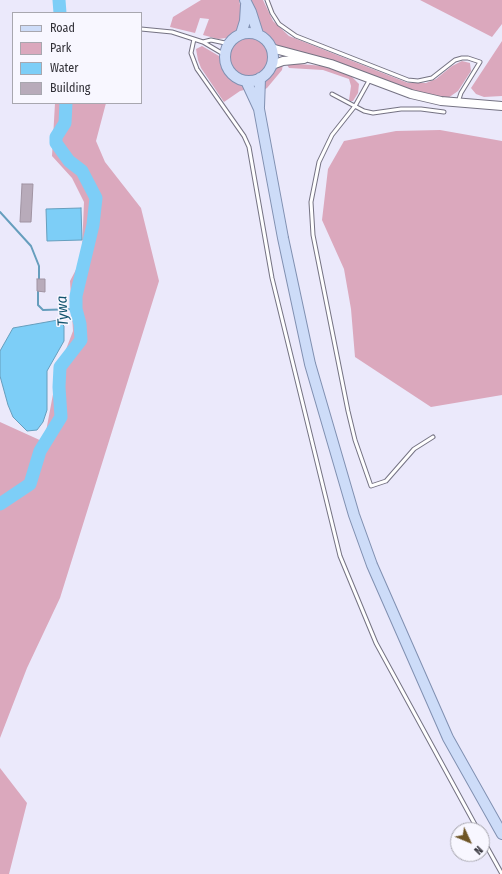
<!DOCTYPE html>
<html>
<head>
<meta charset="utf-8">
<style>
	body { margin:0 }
	#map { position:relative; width:502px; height:874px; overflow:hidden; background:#ebe9fb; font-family:"Fira Sans Condensed",sans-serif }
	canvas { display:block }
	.legend { position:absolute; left:12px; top:12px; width:130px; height:92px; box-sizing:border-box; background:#f8f7ff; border:1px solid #a8a7af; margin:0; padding:5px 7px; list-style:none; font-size:12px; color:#302f36 }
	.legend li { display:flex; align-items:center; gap:8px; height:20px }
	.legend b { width:20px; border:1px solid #a8a7af }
	.north { position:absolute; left:450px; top:822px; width:40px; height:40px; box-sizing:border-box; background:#f8f7ff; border:1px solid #a8a7af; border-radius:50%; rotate:134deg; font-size:11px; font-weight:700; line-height:16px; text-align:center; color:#302f36 }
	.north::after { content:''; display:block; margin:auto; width:14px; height:18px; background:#6e5526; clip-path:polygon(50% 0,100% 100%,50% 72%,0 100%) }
</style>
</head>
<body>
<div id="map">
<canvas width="502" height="874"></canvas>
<ul class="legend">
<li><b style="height:5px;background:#cddcf8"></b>Road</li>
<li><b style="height:11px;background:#dba8bd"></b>Park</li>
<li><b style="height:11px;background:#7dcef7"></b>Water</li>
<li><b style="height:11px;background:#b8abba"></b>Building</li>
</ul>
<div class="north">N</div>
</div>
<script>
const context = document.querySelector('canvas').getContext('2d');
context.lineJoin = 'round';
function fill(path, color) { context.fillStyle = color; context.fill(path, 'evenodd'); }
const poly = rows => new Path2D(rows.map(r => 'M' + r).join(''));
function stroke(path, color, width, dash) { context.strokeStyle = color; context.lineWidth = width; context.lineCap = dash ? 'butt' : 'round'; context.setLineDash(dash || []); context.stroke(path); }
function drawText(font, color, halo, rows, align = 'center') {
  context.font = font + ' "Fira Sans Condensed",sans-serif'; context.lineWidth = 3; context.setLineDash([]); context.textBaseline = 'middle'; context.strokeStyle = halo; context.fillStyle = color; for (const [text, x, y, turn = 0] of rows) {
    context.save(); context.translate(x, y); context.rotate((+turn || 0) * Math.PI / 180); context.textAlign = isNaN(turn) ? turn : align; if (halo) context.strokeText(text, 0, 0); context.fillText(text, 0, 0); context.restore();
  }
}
const green = poly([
	[201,0,239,0,243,20,239,29,226,38,218,39,203,35,209,19,200,18,195,33,170,27,173,17],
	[251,0,263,0,273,21,289,36,408,83,426,83,436,79,452,66,462,61,470,63,471,71,458,91,448,98,416,92,274,45,263,33],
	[420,0,502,0,502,24,492,37],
	'228 56a21 21 0 1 1 42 0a21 21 0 1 1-42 0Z',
	[502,41,502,96,484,97,476,94,471,88],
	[202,46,219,56,228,74,248,89,240,91,224,102,201,68,198,60,196,49],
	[286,63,324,66,351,76,359,84,358,93,353,101,350,101,349,100,351,86,349,79,323,70,289,68],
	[283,64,282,70,267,88,262,91,265,79,276,67],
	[55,103,106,103,96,141,105,162,141,208,159,281,60,598,27,668,0,738,0,422,44,442,57,373,73,331,70,281,80,262,82,249,84,202,72,178,52,156],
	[440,130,502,141,502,395,431,407,355,357,351,309,344,269,322,220,328,169,344,141,396,131],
	[0,768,27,803,9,874,0,874]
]);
const water = poly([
	[81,208,82,240,47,241,46,209,81,208],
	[58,320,64,326,64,341,47,371,47,410,43,422,37,430,27,431,13,417,8,405,0,376,0,351,13,328,58,320]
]);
const stream = poly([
	[0,212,31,246,39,266,39,279],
	[38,291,38,305,43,310,76,309]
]);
const river = poly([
	[59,0,60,13],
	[0,504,30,484,40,451,61,417,59,387,60,367,81,340,80,324,76,309,76,296,93,225,96,198,82,171,69,161,56,143,56,137,65,123,66,103]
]);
const building = poly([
	[22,184,33,184,31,222,20,222,22,184],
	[37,279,45,279,45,292,37,291,37,279]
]);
const service = poly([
	[267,0,272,13,279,24,296,36,408,80,418,81,432,78,455,60,462,58,468,58,480,62,461,93,458,102],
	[141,29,172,32,203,42,225,55],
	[194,39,191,53,197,69,244,136,249,147,272,278,340,556,376,643,478,830],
	[203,42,211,40,225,43,230,41],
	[370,79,355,106,332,135,319,162,311,202,313,235,348,411,355,440,371,486,386,481,414,449,433,437],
	[332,94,364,111,373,113,401,109,421,109,444,112],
	[482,838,502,874]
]);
const tertiary = poly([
	[271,48,331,64,411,94,441,101,502,106],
	[272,65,283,61,304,59]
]);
const primary = poly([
	[245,0,251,12,258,34],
	'225 57a24 24 0 1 1 48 0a24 24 0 1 1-48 0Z',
	[241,34,245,21,246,5],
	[246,81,259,109,283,238,310,364,354,515,372,565,448,738,502,834],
	[259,107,260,78]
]);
const waterNames = [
	["Tywa",63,311,-93]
];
fill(green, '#dba8bd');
fill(water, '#7dcef7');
stroke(water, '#669ebd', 1);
stroke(stream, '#669ebd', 2);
stroke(river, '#7dcef7', 13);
fill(building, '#b8abba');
stroke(building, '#a093a2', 1);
stroke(service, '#757383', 5);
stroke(tertiary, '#757383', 10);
stroke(primary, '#8090b1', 12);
stroke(service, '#fff', 3);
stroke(tertiary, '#fff', 8);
stroke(primary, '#cddcf8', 10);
drawText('italic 15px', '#12536e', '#f8f7ff', waterNames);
</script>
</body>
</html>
